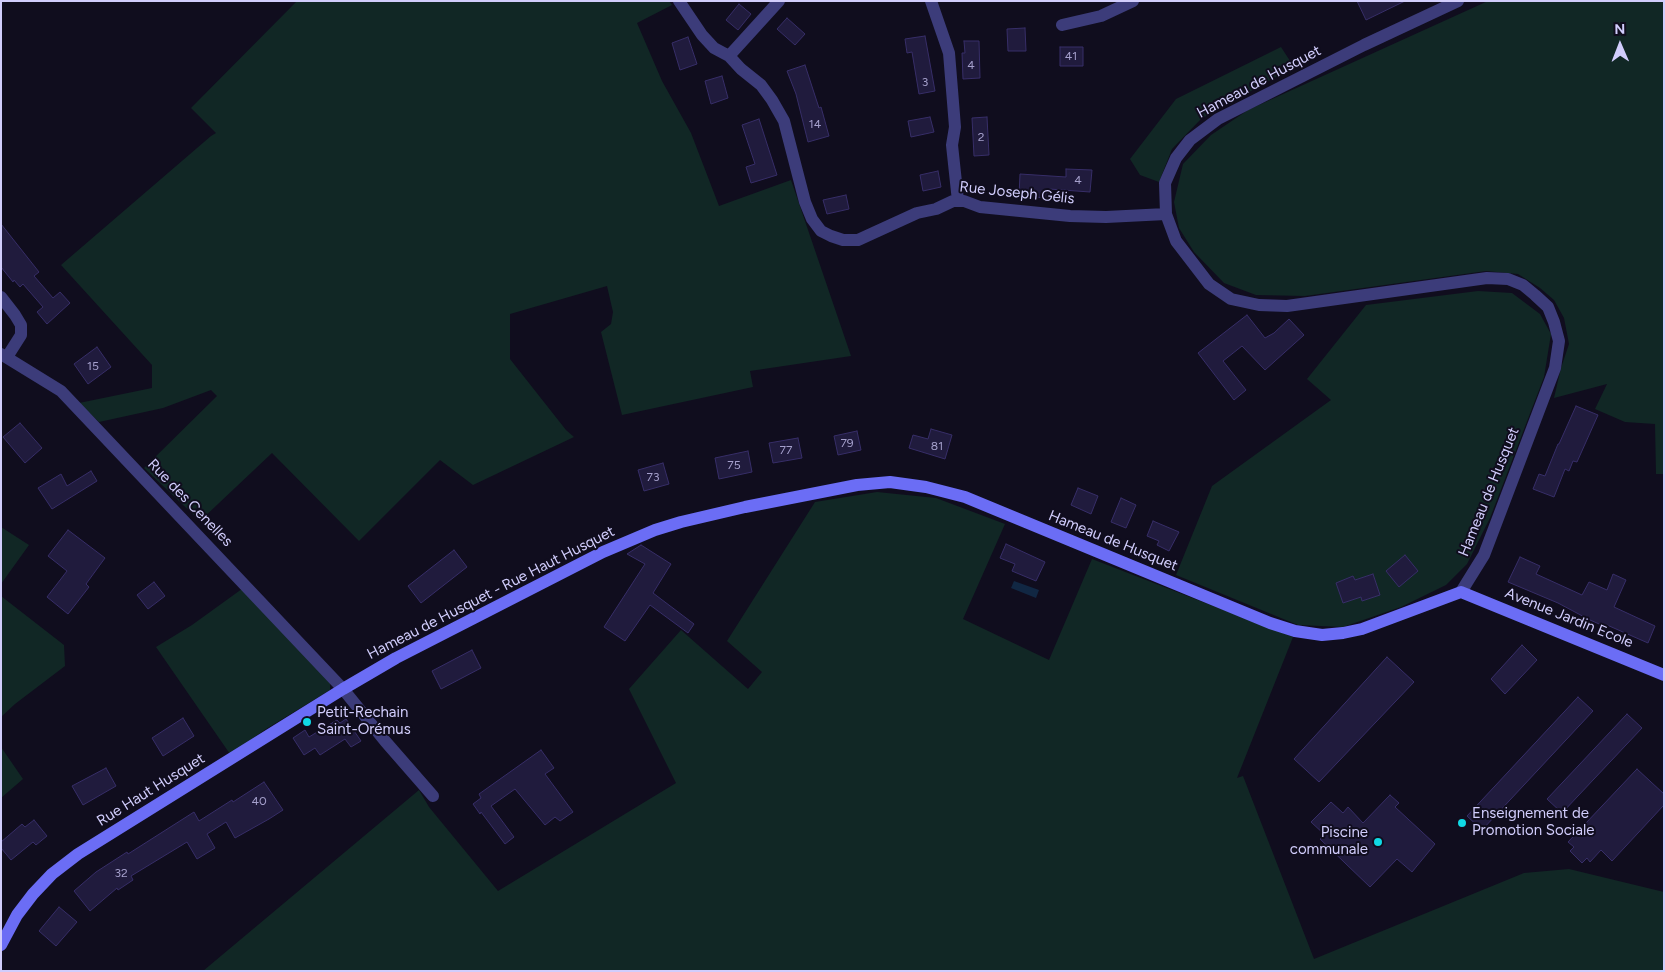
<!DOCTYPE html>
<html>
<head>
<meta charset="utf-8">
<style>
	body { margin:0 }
	#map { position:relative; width:1665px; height:972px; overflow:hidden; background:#100d1e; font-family:Figtree,sans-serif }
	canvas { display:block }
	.frame { position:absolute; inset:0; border:2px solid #d1cdfc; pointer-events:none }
	.north { position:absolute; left:1595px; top:20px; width:50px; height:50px; -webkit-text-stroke:4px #100d1e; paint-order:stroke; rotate:359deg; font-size:14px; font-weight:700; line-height:20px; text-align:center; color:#d1cdfc }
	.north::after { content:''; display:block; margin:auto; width:18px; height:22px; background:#d1cdfc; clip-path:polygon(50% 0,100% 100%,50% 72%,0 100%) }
</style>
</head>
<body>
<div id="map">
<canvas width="1665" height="972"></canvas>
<div class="frame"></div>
<div class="north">N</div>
</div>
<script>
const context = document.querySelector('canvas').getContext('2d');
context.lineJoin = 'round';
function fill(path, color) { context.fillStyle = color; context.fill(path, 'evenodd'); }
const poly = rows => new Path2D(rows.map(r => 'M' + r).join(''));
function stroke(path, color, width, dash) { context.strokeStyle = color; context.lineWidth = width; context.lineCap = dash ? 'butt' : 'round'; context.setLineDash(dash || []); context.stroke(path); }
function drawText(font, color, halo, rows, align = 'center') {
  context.font = font + ' Figtree,sans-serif'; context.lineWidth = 4; context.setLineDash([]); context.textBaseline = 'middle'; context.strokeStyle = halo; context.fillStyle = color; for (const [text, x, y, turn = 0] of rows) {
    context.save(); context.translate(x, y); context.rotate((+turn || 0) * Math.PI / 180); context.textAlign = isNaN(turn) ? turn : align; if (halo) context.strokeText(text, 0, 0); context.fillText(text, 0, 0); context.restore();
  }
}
const green = poly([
	[297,1,669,1,672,5,637,23,662,81,691,133,719,206,791,180,851,356,750,371,753,387,622,415,601,332,611,324,613,312,607,286,510,314,510,359,566,430,574,437,473,485,440,460,359,541,272,453,200,521,144,468,217,396,211,390,163,408,99,422,79,403,152,388,152,365,61,265,211,136,216,133,191,108],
	[1488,1,1664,1,1664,474,1656,474,1655,424,1625,422,1595,409,1607,384,1554,398,1561,368,1569,344,1564,318,1554,300,1540,288,1518,274,1486,271,1305,296,1256,295,1224,283,1194,252,1179,228,1174,202,1183,164,1211,135,1248,110],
	[1281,47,1294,67,1201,119,1172,149,1159,182,1140,175,1130,159,1176,99],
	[1478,291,1512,293,1540,314,1551,334,1544,377,1490,518,1467,564,1446,585,1401,607,1343,627,1298,625,1176,575,1212,486,1331,400,1307,379,1366,305],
	[877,492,936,498,1005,524,963,619,1049,660,1092,559,1293,637,1237,778,1243,776,1314,959,1524,873,1569,869,1664,892,1664,971,203,971,419,790,429,807,498,891,676,783,629,689,681,630,748,689,762,672,727,641,815,502],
	[1,527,29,545,1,584],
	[246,586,330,680,330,690,266,729,230,754,156,647,192,625],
	[1,596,64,645,65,666,15,704,1,717],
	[1,747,23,779,1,798]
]);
const water = poly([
	[1014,581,1039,590,1036,598,1011,588]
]);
const building = poly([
	[1357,1,1405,1,1366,20,1357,1],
	[739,4,751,14,738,30,726,20,739,4],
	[787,18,805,34,795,45,777,29,787,18],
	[1025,28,1026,51,1008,51,1007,29,1025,28],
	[925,36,935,91,919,94,912,52,907,53,905,39,925,36],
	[688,37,697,64,680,70,672,43,688,37],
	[964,41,979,41,980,78,963,79,962,53,965,53,964,41],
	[1060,47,1083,47,1083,66,1060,66,1060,47],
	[805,65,819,108,821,107,829,136,808,142,796,94,787,71,805,65],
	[722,76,728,98,711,104,705,81,722,76],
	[930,117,934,132,911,137,908,121,930,117],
	[987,117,989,155,974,156,972,118,987,117],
	[759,119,777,175,751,183,746,167,755,164,742,125,759,119],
	[1066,169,1092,170,1090,192,1049,189,1049,198,1019,196,1020,174,1066,177,1066,169],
	[938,171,941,187,923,191,920,175,938,171],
	[846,195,849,209,827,214,823,200,846,195],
	[1,224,39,272,34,276,53,298,60,292,70,303,47,324,37,312,43,307,23,284,20,287,14,280,13,282,1,267,1,224],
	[1247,315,1265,338,1274,333,1289,319,1304,335,1265,370,1242,346,1223,361,1246,390,1234,400,1198,353,1247,315],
	[97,347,111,367,88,384,74,364,97,347],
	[1576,406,1598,415,1577,462,1573,461,1569,471,1565,469,1554,497,1533,489,1539,474,1545,476,1558,444,1559,444,1576,406],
	[20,423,42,448,25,463,3,437,20,423],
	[931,429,952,435,945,459,909,448,913,435,928,439,931,429],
	[857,431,861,450,838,455,834,436,857,431],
	[798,438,802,458,773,463,769,443,798,438],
	[748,451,752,472,719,479,715,458,748,451],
	[663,463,669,484,644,491,638,470,663,463],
	[91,471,97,481,52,509,38,488,61,474,67,486,91,471],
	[1078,488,1098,496,1091,514,1071,505,1078,488],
	[1121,498,1136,505,1126,528,1111,522,1121,498],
	[1153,521,1179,532,1169,551,1157,545,1159,541,1147,536,1153,521],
	[68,530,105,558,86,584,89,587,68,614,47,597,67,571,48,556,68,530],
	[1006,544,1045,562,1036,581,1012,571,1015,564,1000,558,1006,544],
	[641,545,671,564,653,593,694,624,688,633,650,605,625,641,604,627,645,564,627,554,641,545],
	[454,550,467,567,421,603,408,586,454,550],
	[1405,555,1418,571,1399,587,1386,571,1405,555],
	[1520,557,1540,566,1536,574,1582,595,1589,582,1607,590,1613,574,1626,580,1614,607,1655,626,1648,643,1607,625,1606,627,1590,620,1558,603,1508,582,1520,557],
	[1373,574,1380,595,1362,601,1361,597,1343,603,1336,583,1353,576,1355,580,1373,574],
	[154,582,165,596,148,609,137,595,154,582],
	[1522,645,1537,660,1505,694,1491,679,1522,645],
	[472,650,481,668,441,689,432,671,472,650],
	[1387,657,1414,682,1319,782,1294,759,1387,657],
	[1578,697,1593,711,1482,830,1467,816,1578,697],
	[1627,714,1642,728,1562,813,1547,799,1627,714],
	[183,718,194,736,163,756,152,738,183,718],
	[346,719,361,741,351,747,345,739,320,755,315,748,304,755,293,738,305,730,309,737,337,720,340,723,346,719],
	[541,750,554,768,545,774,573,812,560,821,555,817,545,825,515,789,491,806,514,837,505,844,481,812,480,814,473,804,481,798,479,794,541,750],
	[106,768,116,786,83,805,72,786,106,768],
	[1637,769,1664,794,1664,805,1612,861,1601,850,1590,862,1587,858,1582,863,1570,851,1574,847,1568,842,1637,769],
	[264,782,283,810,269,819,235,838,226,822,207,834,215,848,197,859,187,842,131,876,133,880,118,890,117,888,90,911,74,891,96,872,127,852,128,854,194,812,199,821,232,800,233,802,264,782],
	[1390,795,1399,803,1395,807,1435,844,1412,872,1397,859,1370,887,1320,839,1325,835,1311,822,1331,802,1343,813,1348,807,1363,823,1390,795],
	[34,820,47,836,36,845,33,842,11,860,1,848,1,842,22,824,25,827,34,820],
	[59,907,77,922,56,946,39,931,59,907]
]);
const street = poly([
	[679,1,702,35,714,48,729,56,741,69,761,85,772,100,784,121,805,202,812,219,821,231,831,236,843,240,858,240,917,213,936,209,953,201,964,201,980,207,1070,216,1106,217,1166,214],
	[931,1,949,53,955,127,952,145,958,201],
	[1458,1,1364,45,1218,119,1190,140,1176,158,1165,183,1166,214,1176,241,1209,284,1231,299,1259,305,1287,306,1487,278,1508,279,1523,285,1535,295,1548,307,1554,322,1559,341,1555,368,1484,555,1461,592],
	[1062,25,1101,16,1133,1],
	[729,56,779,1],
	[1,297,15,315,21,325,21,335,7,357],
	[1,354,61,391,343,689,385,741,433,796]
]);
const secondary = poly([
	[1,945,17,915,33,894,52,874,78,854,343,689,396,658,603,552,655,530,681,522,745,507,857,485,890,482,926,487,965,497,1270,623,1295,631,1322,635,1343,633,1362,629,1461,592,1664,675]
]);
const markers = [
	[307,722,5,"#10d9e5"],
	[1462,823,5,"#10d9e5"],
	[1378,842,5,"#10d9e5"]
];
const numberNames = [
	["41",1071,56],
	["4",971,65],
	["3",925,82],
	["14",815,124],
	["2",981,137],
	["4",1078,180],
	["15",93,366],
	["79",847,443],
	["81",937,446],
	["77",786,450],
	["75",734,465],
	["73",653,477],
	["40",259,801],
	["32",121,873]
];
const streetNames = [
	["Hameau de Husquet",1259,82,-28],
	["Rue Joseph Gélis",1017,193,6],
	["Hameau de Husquet",1489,492,-68],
	["Rue des Cenelles",190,503,46],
	["Hameau de Husquet",1113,541,22],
	["Hameau de Husquet - Rue Haut Husquet",491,593,-27],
	["Avenue Jardin Ecole",1569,618,22],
	["Rue Haut Husquet",151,790,-32]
];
const poiNames = [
	["Petit-Rechain",317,713],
	["Saint-Orémus",317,730],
	["Enseignement de",1472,814],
	["Promotion Sociale",1472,831],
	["Piscine",1368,833,"right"],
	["communale",1368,850,"right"]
];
fill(green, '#112725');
fill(water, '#112743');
fill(building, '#201b3d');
stroke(building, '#372e68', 1);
stroke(street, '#3c3c7a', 12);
stroke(secondary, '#6b6df5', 12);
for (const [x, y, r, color] of markers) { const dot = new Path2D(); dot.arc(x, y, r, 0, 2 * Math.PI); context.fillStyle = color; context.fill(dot); stroke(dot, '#100d1e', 2); }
drawText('12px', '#a5a0cc', null, numberNames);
drawText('15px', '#d1cdfc', '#100d1e', streetNames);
drawText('15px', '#d1cdfc', '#100d1e', poiNames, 'left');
</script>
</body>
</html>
